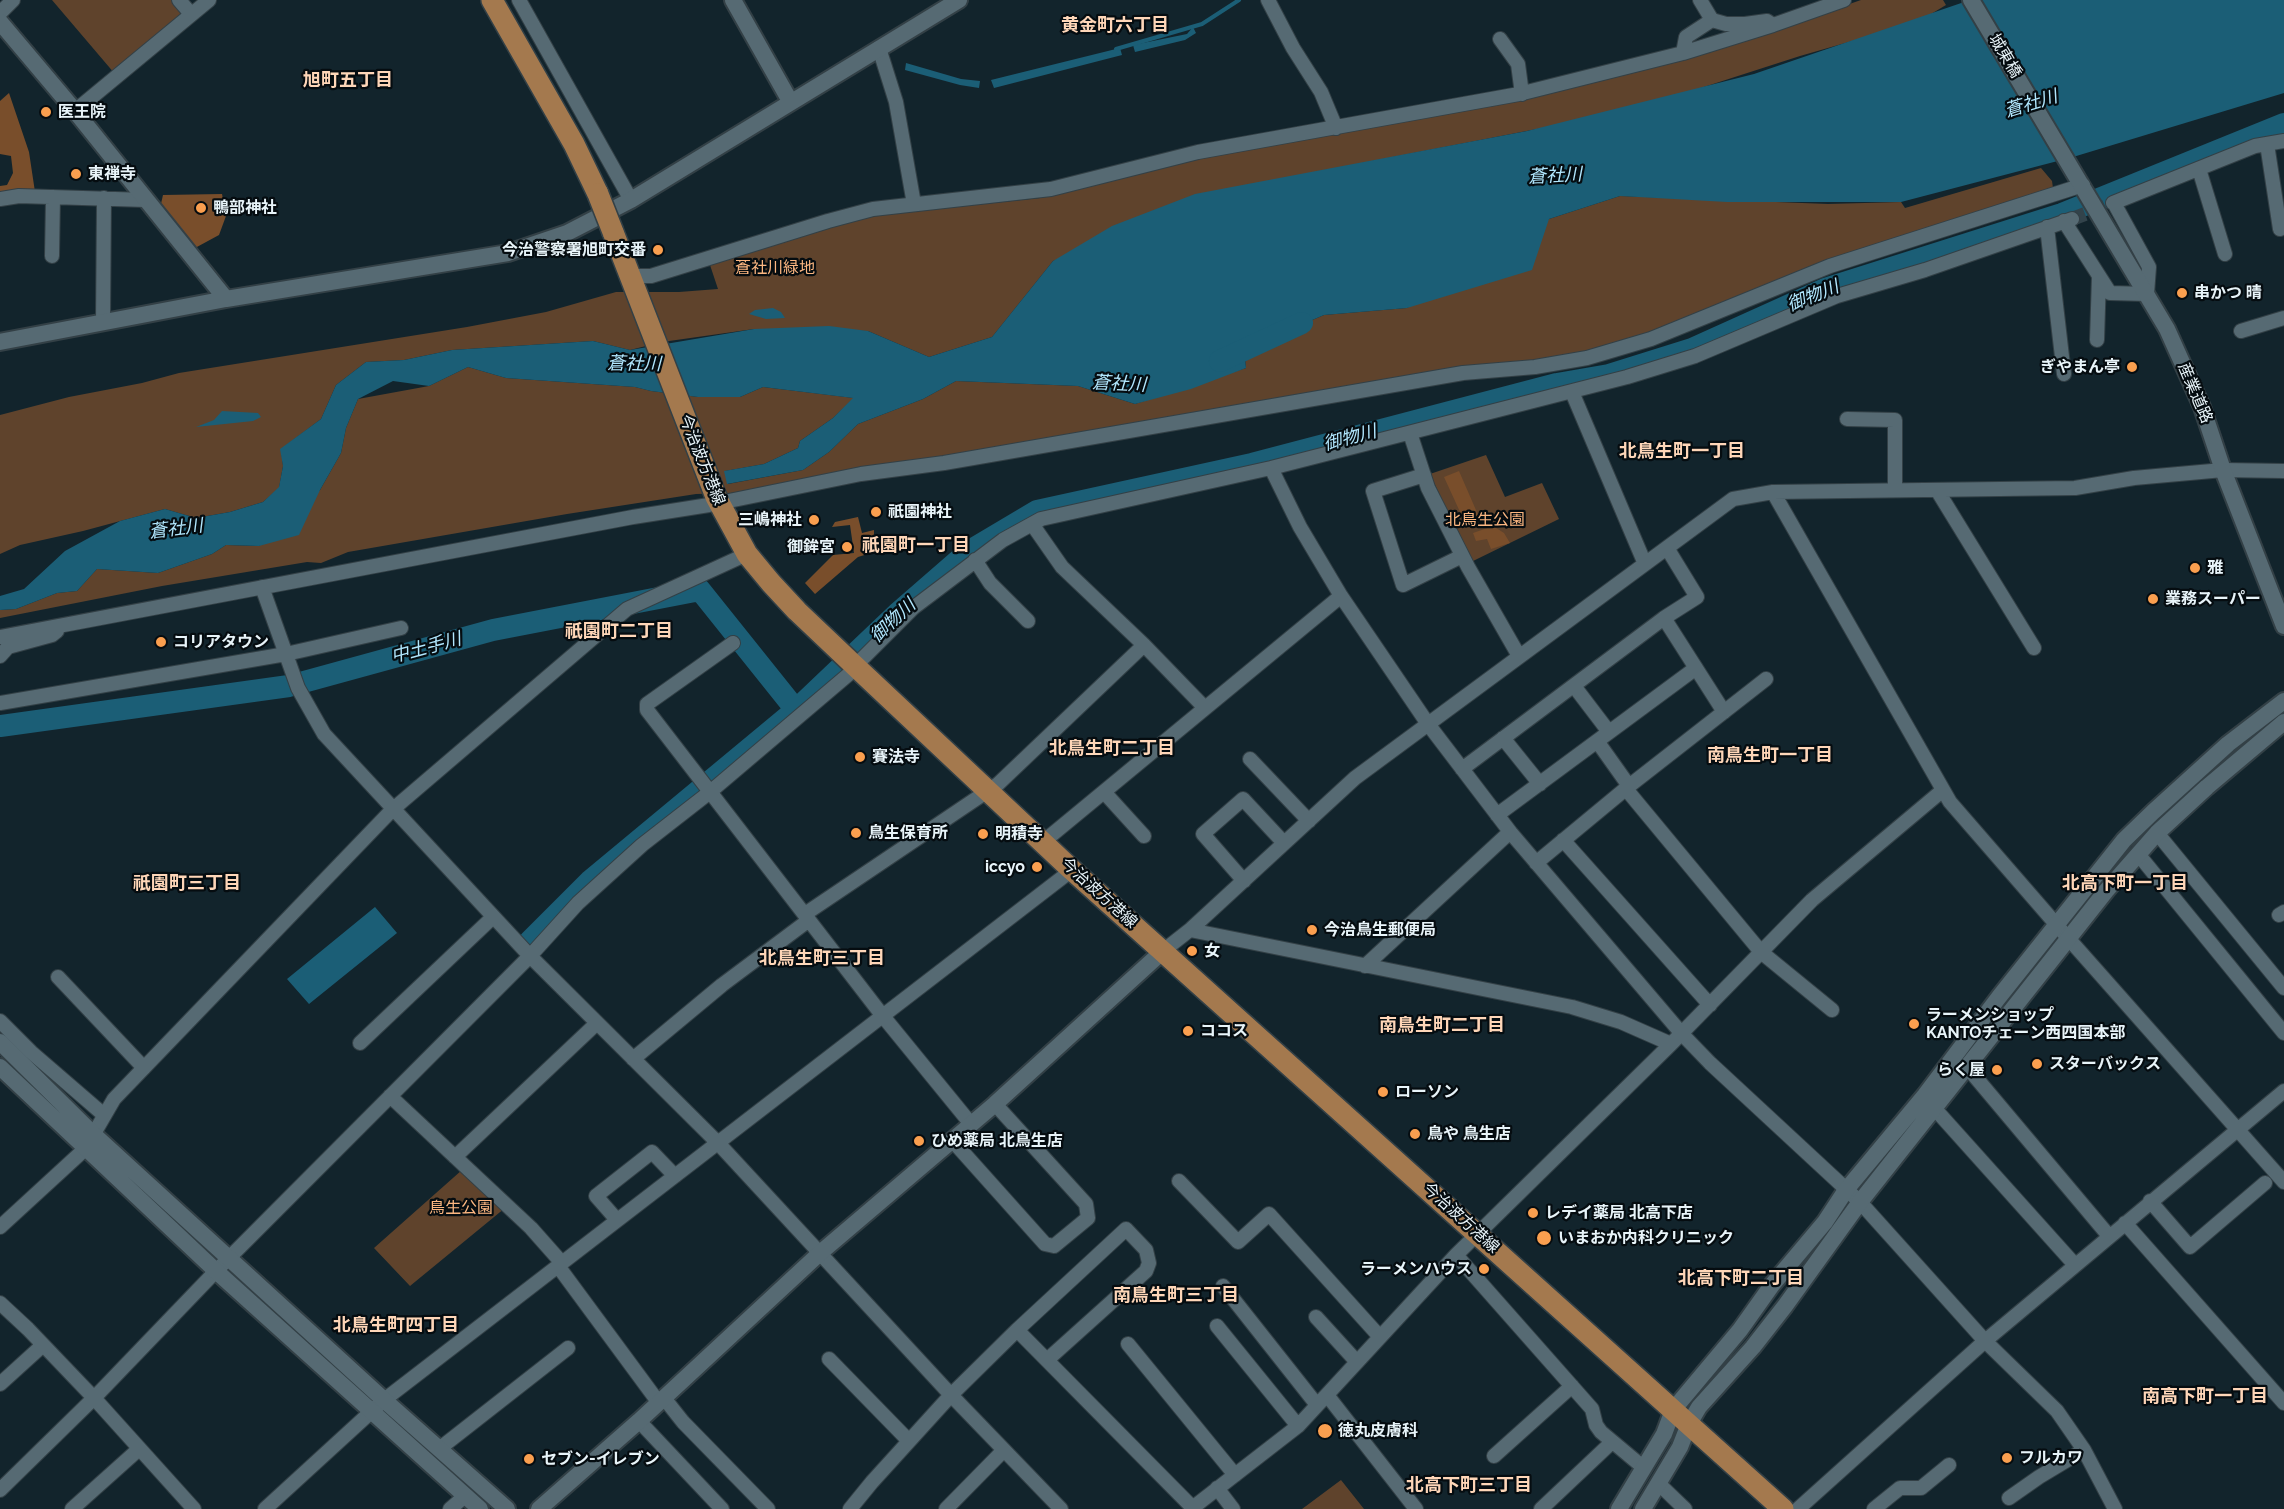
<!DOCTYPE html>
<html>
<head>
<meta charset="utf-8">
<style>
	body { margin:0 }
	canvas { display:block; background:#12242c }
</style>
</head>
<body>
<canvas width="2284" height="1509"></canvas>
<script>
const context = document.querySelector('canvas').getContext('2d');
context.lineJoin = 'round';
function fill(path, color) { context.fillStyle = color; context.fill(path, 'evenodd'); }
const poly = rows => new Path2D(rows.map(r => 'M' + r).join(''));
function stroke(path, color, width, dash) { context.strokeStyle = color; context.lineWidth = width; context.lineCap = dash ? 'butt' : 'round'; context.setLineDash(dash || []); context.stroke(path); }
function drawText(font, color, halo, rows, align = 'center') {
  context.font = font + ' Raleway,"Noto Sans JP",sans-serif'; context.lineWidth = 4.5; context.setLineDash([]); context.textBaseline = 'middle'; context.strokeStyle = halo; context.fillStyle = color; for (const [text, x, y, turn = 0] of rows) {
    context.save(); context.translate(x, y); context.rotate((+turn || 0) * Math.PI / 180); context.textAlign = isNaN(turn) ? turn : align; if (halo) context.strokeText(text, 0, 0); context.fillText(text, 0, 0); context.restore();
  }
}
const green = poly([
	[52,0,174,0,187,15,115,74],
	[1861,0,1943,0,1946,5,1926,17,1894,29,1800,56,1682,94,1542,128,1244,186,1053,261,992,337,929,357,868,331,754,329,662,342,630,350,593,341,452,350,404,360,366,362,336,385,321,419,281,449,283,466,279,488,263,502,230,512,196,518,165,509,83,531,20,545,0,554,0,415,69,397,142,383,179,373,467,327,546,312,616,292,679,292,718,289,709,262,870,216,1040,198,1199,158,1478,108,1639,71,1728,46],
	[2041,168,2052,181,2053,188,1662,329,1593,350,1543,361,851,471,731,493,696,494,567,514,348,552,321,563,307,562,162,586,0,618,0,610,16,609,57,593,77,591,97,569,158,573,212,554,226,545,259,546,320,490,341,453,346,428,358,399,429,386,468,367,506,378,635,387,651,391,698,397,740,397,763,387,854,398,833,418,800,441,798,448,764,464,725,471,728,484,803,470,829,452,858,424,923,399,956,381,1078,386,1135,404,1246,368,1244,349,1324,315,1407,308,1549,219,1620,196,1828,204,1901,202,1905,208],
	[1486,455,1505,497,1542,483,1559,519,1471,562,1430,474],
	[462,1170,505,1208,410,1286,374,1248],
	[1341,1480,1364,1509,1302,1509]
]);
const forest = poly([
	[9,93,29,152,35,192,0,195,0,186,7,185,13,173,11,156,0,154,0,101],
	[222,194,226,216,219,235,195,248,160,208,163,195],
	[1459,471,1479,517,1466,525,1444,477],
	[858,517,862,533,874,530,874,552,858,557,815,594,805,583,833,555,854,553,850,525,832,527,835,522],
	[1493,526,1504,533,1510,543,1491,549,1487,539,1476,541,1473,533]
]);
const water = poly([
	[1970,0,2284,0,2284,93,2073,157,1901,202,1727,202,1620,196,1549,219,1532,270,1407,308,1324,315,1244,349,1246,368,1191,389,1135,404,1078,386,956,381,923,399,858,424,829,452,803,470,727,484,724,471,764,464,798,448,800,441,833,418,853,398,763,387,740,397,698,397,651,391,635,387,506,378,468,367,429,386,393,381,358,399,346,428,341,453,320,490,299,535,259,546,226,545,212,554,158,573,97,569,77,591,57,593,16,609,0,610,0,596,24,589,65,551,120,521,165,509,196,518,230,512,263,502,279,487,283,466,280,449,321,419,336,385,366,362,404,360,452,350,593,341,630,350,754,329,829,326,868,331,929,357,992,337,1053,261,1112,226,1195,194,1527,131,1754,74],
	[1193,27,1196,33,1185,40,1135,52,1133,45,1187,34],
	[1120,48,1122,55,994,88,991,80],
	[906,63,961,79,980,81,979,88,960,85,905,70],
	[773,308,781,312,785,318,766,319,749,314,755,310],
	[222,411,258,413,261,417,253,421,196,427,214,420],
	[375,907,397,933,309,1004,287,979]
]);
const stream = poly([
	[1116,49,1202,24,1239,0]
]);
const river = poly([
	[1220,361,1302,323],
	[0,726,289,686,493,630,700,590,796,710],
	[530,941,590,881,796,710,899,612,968,552,1037,511,1252,464,1557,384,1609,375,1692,349,1825,289,2062,214,2284,124]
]);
const minorTunnel = poly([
	[2072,219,2113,203]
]);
const minor = poly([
	[179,0,191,14],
	[519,0,631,200],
	[1268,0,1293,48,1321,92,1336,128],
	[1700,0,1712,20,1726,24,1745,24,1767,21,1773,25,1844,0],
	[0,13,13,0],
	[1500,39,1518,64,1522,94],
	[879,48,896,102,914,204],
	[1683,53,1686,37,1712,20],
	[75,111,209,0],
	[2267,144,2280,229],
	[2199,169,2225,254],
	[0,199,19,196,146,200],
	[2113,203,2255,146,2284,141],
	[2064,221,2110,293,2147,294,2149,267,2114,203],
	[2047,227,2064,374],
	[52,256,53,197],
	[630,276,651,276,828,221,873,209,1051,189,1198,152,1519,94,1683,53,1773,25],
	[103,322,104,198],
	[2241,331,2284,318],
	[2097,340,2099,276],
	[1572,392,1645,564],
	[1847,419,1895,420,1895,490],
	[1410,433,1428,488,1468,567,1519,656],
	[1271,468,1300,527,1341,596,1428,724,1511,833,1682,1034,1710,1063,1860,1202,1985,1341,2057,1411,2084,1450,2115,1509],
	[1424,475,1373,491,1403,585,1462,556],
	[1937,490,2034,648],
	[1773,492,1950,802,2068,938,2284,1182],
	[1032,524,1062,567,1144,645,1205,708],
	[975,560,990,583,1028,621],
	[262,587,298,688,324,734,530,956,718,1143,951,1395,1061,1509],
	[1664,618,1697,597,1667,548],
	[0,637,633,517,709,505,861,474,944,463,1463,373,1535,367,1587,358,1651,339,1830,266,2083,185],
	[733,643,647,704,647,710,882,1015,971,1124],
	[0,656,8,647,52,635,57,631],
	[1574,686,1609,732],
	[0,703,286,654,401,628],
	[1503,738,1540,784],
	[1597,741,1629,786],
	[1250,759,1309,821],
	[1462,769,1664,618,1724,712],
	[1626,789,1761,952,1832,1010],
	[1104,792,1144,836],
	[1497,815,1696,668],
	[2157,833,2284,988],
	[1563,840,1710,1005],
	[1043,842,1341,596],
	[2138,854,2284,1033],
	[1536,863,1629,786,1766,679],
	[1244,881,1203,834,1243,799,1284,843],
	[805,914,998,784,1144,645],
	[2279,915,2284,912],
	[1190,930,1572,1007,1621,1022,1671,1044],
	[1163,951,1191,929,1355,778,1733,499,1773,492,2075,488,2134,478,2223,470,2284,471],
	[1365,966,1510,832],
	[58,977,144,1068],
	[0,1021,31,1052,104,1115],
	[360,1043,493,917],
	[633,1059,722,985,809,920],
	[1967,1067,2109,1236],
	[390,1096,531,1228,562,1263],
	[1935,1109,2075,1265],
	[952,1140,1045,1244,1054,1246,1088,1218,1086,1204,995,1104],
	[455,1157,597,1023],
	[1179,1181,1238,1242,1269,1214,1380,1337],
	[2150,1201,2190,1247,2265,1183],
	[617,1220,596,1196,652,1152,675,1176],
	[2125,1223,2284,1403],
	[0,1227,85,1149,114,1099,392,810,627,609,747,554],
	[1456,1255,1592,1409,1596,1425,1601,1432,1644,1468],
	[558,1266,659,1403],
	[1223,1286,1317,1405],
	[0,1303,28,1329,94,1398,194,1509],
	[1316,1317,1357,1362],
	[1217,1326,1298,1426],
	[1017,1330,1126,1229,1146,1250,1149,1263,1146,1271,1047,1360],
	[1128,1344,1235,1475],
	[829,1359,909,1441],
	[0,1384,43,1345],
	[1327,1395,1416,1509],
	[664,1398,683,1422,768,1509],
	[639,1421,722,1509],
	[439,1449,568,1348],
	[1494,1456,1572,1386],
	[1658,1483,1685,1509],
	[1217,1488,1233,1509],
	[0,1490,94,1398,216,1271,530,956,578,903,642,845,710,792,849,674,855,666,913,608,1003,540,1041,519,1271,468,1627,377,1695,356,1837,296,1925,270,2072,219],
	[2009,1498,2039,1477,2084,1450],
	[72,1509,139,1449],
	[265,1509,384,1400,1072,870],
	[450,1509,465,1496],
	[850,1509,872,1482,951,1395,1017,1330,1193,1508],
	[946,1509,1004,1450],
	[1191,1509,1298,1426,1456,1255,1671,1044,1812,900,1943,790],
	[1541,1509,1612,1442],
	[1798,1509,1985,1341,2284,1091],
	[1874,1509,1900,1488,1921,1488,1949,1465]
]);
const tertiary = poly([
	[733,0,790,101],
	[1971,0,2167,329,2202,407,2223,470,2284,626],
	[0,22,75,111,226,299],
	[0,342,226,299,508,253,567,233,631,200,959,0],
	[0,1042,93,1134,384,1400,507,1509],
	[0,1067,216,1271,480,1509],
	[539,1509,639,1421,820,1253,995,1104,1163,951],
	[1619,1509,1664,1434,1673,1410,1740,1330,1772,1285,1825,1222,1846,1190,1925,1095,1999,997,2124,840,2153,812,2228,744,2284,701],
	[1643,1509,1680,1447,1689,1424,1699,1407,1753,1347,1785,1306,1860,1202,2106,891,2157,833,2207,787,2284,722]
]);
const primary = poly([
	[492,0,574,144,598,194],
	[613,232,716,497,747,554,771,583,797,611,855,666,1072,870,1783,1509]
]);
const primaryBridge = poly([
	[598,194,613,232]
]);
const markers = [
	[46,112,6,"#fa9f4f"],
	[76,174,6,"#fa9f4f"],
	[201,208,6,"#fa9f4f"],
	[658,250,6,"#fa9f4f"],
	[2182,293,6,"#fa9f4f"],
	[2132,367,6,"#fa9f4f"],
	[876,512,6,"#fa9f4f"],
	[814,520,6,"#fa9f4f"],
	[847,547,6,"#fa9f4f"],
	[2195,568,6,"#fa9f4f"],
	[2153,599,6,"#fa9f4f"],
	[161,642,6,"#fa9f4f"],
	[860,757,6,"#fa9f4f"],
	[856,833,6,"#fa9f4f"],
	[983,834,6,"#fa9f4f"],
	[1037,867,6,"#fa9f4f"],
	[1312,930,6,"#fa9f4f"],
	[1192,951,6,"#fa9f4f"],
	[1914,1024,6,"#fa9f4f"],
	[1188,1031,6,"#fa9f4f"],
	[2037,1064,6,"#fa9f4f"],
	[1997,1070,6,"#fa9f4f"],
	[1383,1092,6,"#fa9f4f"],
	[1415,1134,6,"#fa9f4f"],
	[919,1141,6,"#fa9f4f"],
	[1533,1213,6,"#fa9f4f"],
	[1544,1238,8,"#fa9f4f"],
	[1484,1269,6,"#fa9f4f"],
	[1325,1431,8,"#fa9f4f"],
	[2007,1458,6,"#fa9f4f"],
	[529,1459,6,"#fa9f4f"]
];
const streetNames = [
	["城東橋",2005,56,59],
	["産業道路",2195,393,67],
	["今治波方港線",702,460,68],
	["今治波方港線",1099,893,42],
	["今治波方港線",1461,1218,42]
];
const poiNames = [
	["医王院",58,112],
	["東禅寺",88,174],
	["鴨部神社",213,208],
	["今治警察署旭町交番",646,250,"right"],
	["串かつ 晴",2194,293],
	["ぎやまん亭",2120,367,"right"],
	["祇園神社",888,512],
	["三嶋神社",802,520,"right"],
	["御鉾宮",835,547,"right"],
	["雅",2207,568],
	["業務スーパー",2165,599],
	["コリアタウン",173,642],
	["賽法寺",872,757],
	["鳥生保育所",868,833],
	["明積寺",995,834],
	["iccyo",1025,867,"right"],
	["今治鳥生郵便局",1324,930],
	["女",1204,951],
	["ラーメンショップ",1926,1015],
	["KANTOチェーン西四国本部",1926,1033],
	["ココス",1200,1031],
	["スターバックス",2049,1064],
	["らく屋",1985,1070,"right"],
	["ローソン",1395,1092],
	["鳥や 鳥生店",1427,1134],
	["ひめ薬局 北鳥生店",931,1141],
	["レデイ薬局 北高下店",1545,1213],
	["いまおか内科クリニック",1558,1238],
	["ラーメンハウス",1472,1269,"right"],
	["徳丸皮膚科",1338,1431],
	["フルカワ",2019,1458],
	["セブン-イレブン",541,1459]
];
const parkNames = [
	["蒼社川緑地",775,268],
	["北鳥生公園",1485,520],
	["鳥生公園",461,1208]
];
const neighbourhoodNames = [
	["黄金町六丁目",1115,26],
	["旭町五丁目",348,81],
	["北鳥生町一丁目",1682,452],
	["祇園町一丁目",916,546],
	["祇園町二丁目",619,632],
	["北鳥生町二丁目",1112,749],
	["南鳥生町一丁目",1770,756],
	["祇園町三丁目",187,884],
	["北高下町一丁目",2125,884],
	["北鳥生町三丁目",822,959],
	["南鳥生町二丁目",1442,1026],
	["北高下町二丁目",1741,1279],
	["南鳥生町三丁目",1176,1296],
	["北鳥生町四丁目",396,1326],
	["南高下町一丁目",2205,1397],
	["北高下町三丁目",1469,1486]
];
const waterNames = [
	["蒼社川",2031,104,-17],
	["蒼社川",1555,176,-3],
	["御物川",1813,296,-22],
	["蒼社川",634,364,1],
	["蒼社川",1119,384,3],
	["御物川",1350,438,-15],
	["蒼社川",176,529,-7],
	["御物川",893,621,-43],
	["中土手川",426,648,-15]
];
fill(green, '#5f432c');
fill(forest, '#794e2b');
fill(water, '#1b5e76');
stroke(stream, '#1b5e76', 4);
stroke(river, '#1b5e76', 22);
stroke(minorTunnel, '#32434b', 14, [14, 7]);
stroke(minor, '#334046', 16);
stroke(tertiary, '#334046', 20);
stroke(primary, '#334046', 24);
stroke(minor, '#566a73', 14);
stroke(tertiary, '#566a73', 16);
stroke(primary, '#a4794e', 21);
stroke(primaryBridge, '#334046', 24, []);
stroke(primaryBridge, '#a4794e', 21);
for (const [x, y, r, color] of markers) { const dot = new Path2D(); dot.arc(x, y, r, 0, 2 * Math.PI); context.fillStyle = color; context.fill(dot); stroke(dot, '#050c10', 2); }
drawText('16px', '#e8f4f9', '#050c10', streetNames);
drawText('bold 16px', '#e8f4f9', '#050c10', poiNames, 'left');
drawText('16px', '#fcb781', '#050c10', parkNames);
drawText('bold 18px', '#fed6b8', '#050c10', neighbourhoodNames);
drawText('italic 18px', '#b1e7fe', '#050c10', waterNames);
</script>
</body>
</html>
